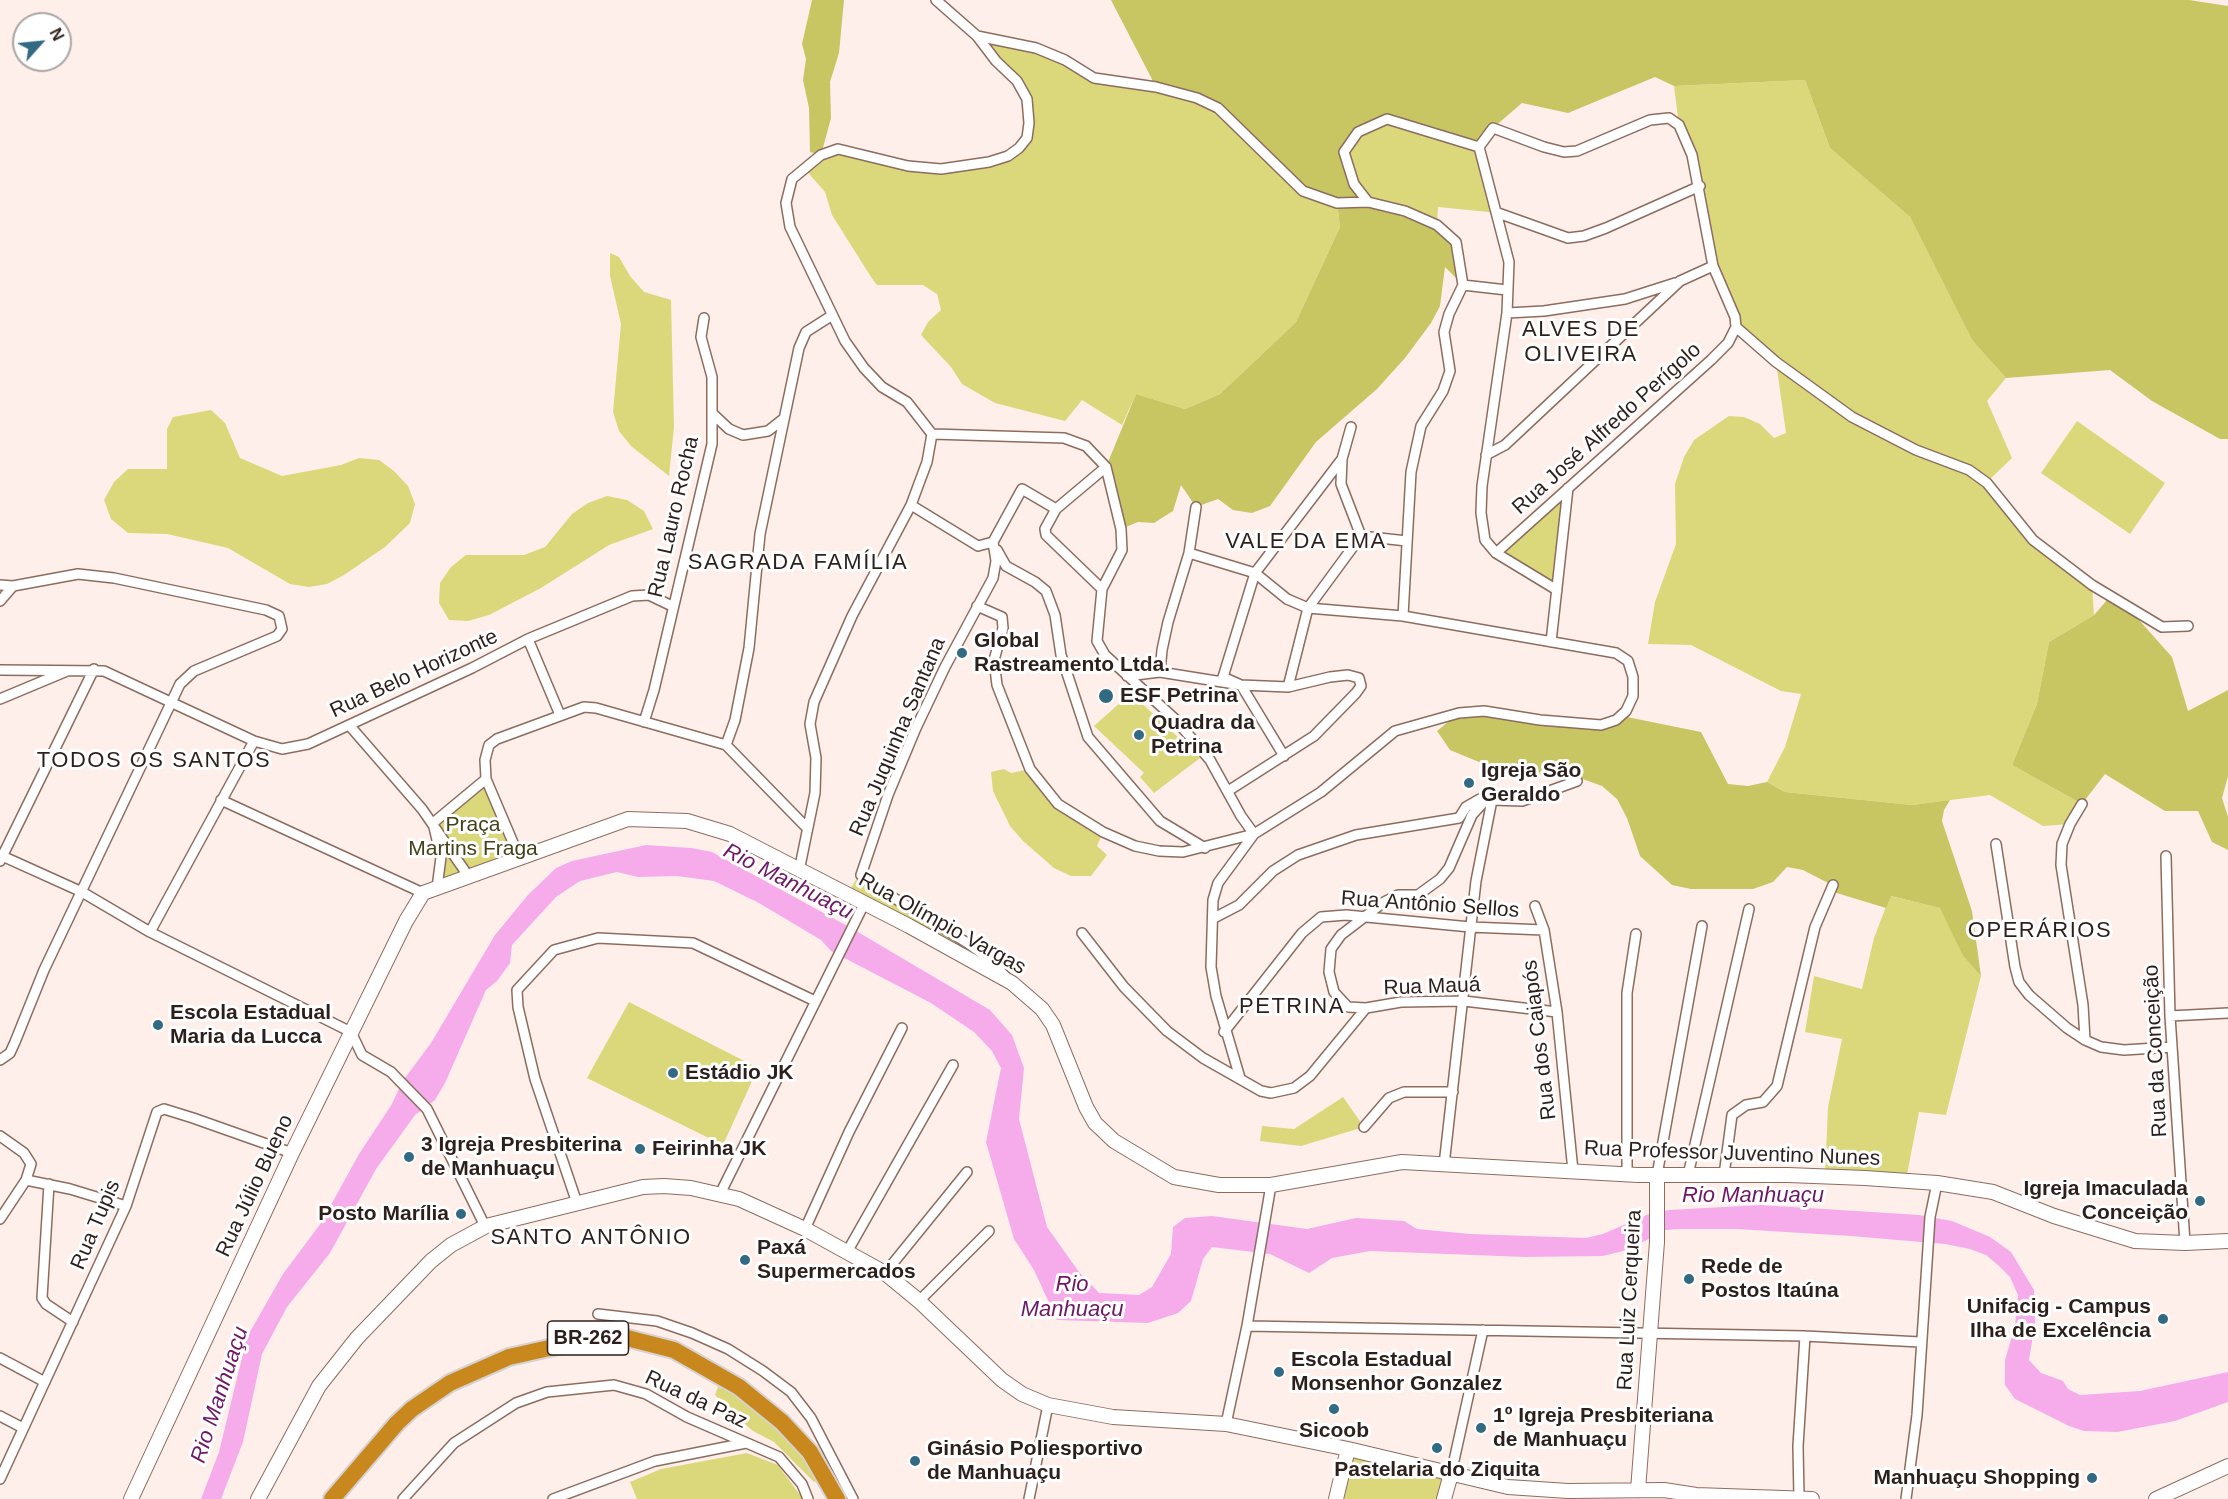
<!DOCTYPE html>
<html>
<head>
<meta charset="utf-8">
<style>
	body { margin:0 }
	#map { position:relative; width:2228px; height:1499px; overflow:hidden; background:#feefea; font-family:Arial,sans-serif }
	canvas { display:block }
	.north { position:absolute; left:12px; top:12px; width:60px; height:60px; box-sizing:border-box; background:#fff; border:2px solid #aba5a4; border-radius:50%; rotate:63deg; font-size:16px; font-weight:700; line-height:24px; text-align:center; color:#2d1f1b }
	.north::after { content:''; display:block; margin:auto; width:21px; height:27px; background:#326a84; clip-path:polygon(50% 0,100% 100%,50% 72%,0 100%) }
</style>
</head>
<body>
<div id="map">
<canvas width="2228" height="1499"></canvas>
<div class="north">N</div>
</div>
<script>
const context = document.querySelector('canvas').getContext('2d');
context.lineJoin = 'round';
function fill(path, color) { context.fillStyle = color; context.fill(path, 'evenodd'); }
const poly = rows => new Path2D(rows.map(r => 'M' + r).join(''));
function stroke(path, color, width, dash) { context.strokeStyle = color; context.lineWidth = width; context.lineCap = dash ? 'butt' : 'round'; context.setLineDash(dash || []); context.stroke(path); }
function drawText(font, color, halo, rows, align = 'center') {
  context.font = font + ' Arial,sans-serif'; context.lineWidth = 6; context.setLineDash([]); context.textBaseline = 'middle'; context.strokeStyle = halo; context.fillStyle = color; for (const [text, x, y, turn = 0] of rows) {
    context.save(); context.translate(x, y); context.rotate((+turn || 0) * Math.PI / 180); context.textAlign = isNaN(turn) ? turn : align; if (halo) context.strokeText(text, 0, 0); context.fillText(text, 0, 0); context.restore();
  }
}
const green = poly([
	[977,36,1036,48,1094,78,1197,98,1337,203,1340,227,1296,322,1220,394,1185,409,1136,394,1122,425,1082,400,1065,421,995,403,962,384,951,367,921,335,928,322,941,310,937,294,923,285,877,285,871,277,832,215,825,192,803,167,838,149,941,169,1008,156,1027,138,1027,99],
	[1805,80,1830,148,1910,217,1972,340,2006,378,1987,401,2012,458,1987,482,2033,540,2092,585,2094,615,2049,642,2037,704,2012,765,2082,804,2070,824,2043,826,1990,795,1912,805,1785,792,1767,782,1785,747,1801,694,1781,691,1691,645,1648,644,1655,602,1676,544,1675,484,1684,457,1694,440,1729,416,1744,417,1760,424,1774,438,1786,433,1776,362,1736,327,1719,282,1708,228,1679,125,1674,86],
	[1387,119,1479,147,1498,213,1438,207,1437,225,1368,202,1354,184,1344,152,1358,132],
	[610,253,619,257,630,276,644,292,671,300,674,427,669,476,631,446,619,431,613,412,621,324,610,276],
	[211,410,225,423,240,458,282,476,341,465,359,458,379,460,394,471,408,486,415,504,410,523,385,547,344,575,327,584,309,587,290,584,228,548,167,534,128,533,111,519,104,500,114,482,128,469,167,469,167,429,173,417],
	[2077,421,2165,483,2130,534,2041,473],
	[1568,488,1557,590,1496,553],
	[607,496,627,500,644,511,653,529,609,545,541,588,489,615,468,621,449,620,439,603,440,583,451,567,466,555,524,555,545,547,572,514,588,503],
	[1131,693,1200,758,1154,793,1140,777,1144,773,1094,726],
	[1004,769,1011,773,1030,769,1058,804,1103,832,1097,846,1107,855,1091,876,1071,876,1054,868,1023,841,1010,826,993,791,991,772],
	[486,779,520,859,437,888,441,857,433,823],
	[861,871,861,875,999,968,847,895],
	[1890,896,1941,908,1963,956,1981,976,1946,1115,1919,1112,1906,1180,1825,1176,1828,1107,1842,1039,1805,1032,1814,976,1862,989,1874,938],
	[629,1002,758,1068,723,1145,587,1078],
	[1343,1097,1364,1127,1301,1146,1260,1141,1262,1126,1294,1129],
	[724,1386,755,1406,798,1447,819,1479,814,1482,774,1442,753,1431,732,1413,715,1395,718,1387],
	[1348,1449,1451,1474,1444,1499,1336,1499],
	[747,1453,778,1465,803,1499,637,1499,630,1482,661,1469]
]);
const forest = poly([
	[812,0,844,0,839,53,830,82,831,118,821,155,810,152,809,108,803,80,806,59,802,44],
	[1111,0,2189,0,2228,6,2228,439,2220,439,2152,401,2110,370,2006,378,1972,340,1910,217,1830,148,1805,80,1674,86,1655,77,1568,113,1522,103,1493,128,1479,147,1387,119,1358,132,1344,152,1354,184,1368,202,1437,225,1456,242,1463,285,1445,267,1440,306,1431,323,1405,358,1377,389,1316,442,1270,506,1252,513,1233,510,1218,499,1196,507,1181,485,1173,511,1154,523,1138,522,1121,529,1106,467,1136,394,1185,409,1220,394,1296,322,1340,227,1337,203,1303,191,1218,108,1156,87],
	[2114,592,2172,657,2188,711,2228,690,2228,776,2222,798,2228,817,2228,850,2212,842,2198,811,2165,811,2105,774,2082,804,2012,765,2037,704,2049,642,2094,615],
	[1459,713,1590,725,1622,716,1701,732,1728,784,1748,786,1767,782,1785,792,1912,805,1950,800,1944,810,1942,821,1972,911,1981,976,1963,956,1940,908,1891,896,1886,908,1830,891,1832,885,1803,870,1787,867,1773,882,1753,889,1691,889,1672,885,1640,856,1627,818,1617,799,1602,786,1566,773,1544,775,1491,767,1450,750,1437,731]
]);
const water = poly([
	[646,845,691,848,712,852,851,928,990,1010,1012,1035,1024,1068,1019,1119,1047,1227,1079,1272,1099,1293,1139,1295,1152,1287,1171,1254,1173,1227,1185,1218,1212,1216,1307,1229,1356,1218,1404,1221,1417,1229,1470,1234,1586,1238,1603,1234,1649,1214,1669,1210,1760,1205,1919,1215,1952,1221,1990,1237,2011,1252,2034,1290,2035,1323,2029,1360,2041,1373,2063,1381,2068,1389,2080,1395,2140,1391,2228,1372,2228,1402,2175,1421,2117,1432,2084,1431,2069,1426,2015,1399,2005,1385,2005,1360,2015,1326,2018,1295,2010,1277,1999,1266,1986,1255,1970,1249,1945,1244,1851,1236,1737,1229,1678,1229,1666,1230,1627,1250,1603,1256,1525,1257,1370,1251,1332,1258,1309,1273,1270,1254,1212,1247,1203,1259,1191,1301,1178,1313,1148,1323,1057,1320,1034,1270,1014,1239,986,1142,1001,1068,992,1051,974,1032,931,1003,831,951,821,940,759,903,714,881,677,876,638,877,617,872,580,881,556,897,512,945,510,963,497,981,486,990,445,1083,435,1100,415,1115,376,1169,330,1253,287,1307,262,1354,243,1442,221,1499,201,1499,219,1452,247,1337,283,1274,321,1223,359,1154,392,1104,402,1082,431,1043,495,935,528,895,556,868,572,861]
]);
const street = poly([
	[977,36,1036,48,1065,60,1094,78,1156,87,1197,98,1218,108,1303,191,1337,203,1368,202,1405,211,1437,225,1456,242,1463,285],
	[1368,202,1354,184,1344,152,1358,132,1387,119,1479,147],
	[1498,213,1568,238,1584,236,1606,228,1700,186],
	[1507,313,1544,311,1625,299,1675,283],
	[1736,327,1776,362,1852,417,1916,450,1969,470,1987,483,2033,540,2092,585,2162,627,2188,626],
	[713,414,729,429,743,435,768,431,782,420],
	[1351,427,1342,459,1341,484,1361,536,1407,541],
	[932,434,1064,438,1086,446,1106,467,1121,529,1122,550,1102,589],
	[1486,455,1505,445,1680,281,1713,266],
	[911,505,978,546,993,542],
	[1056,509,1106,467],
	[993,542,996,561,993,578,945,667,916,728,888,795,861,875,873,885,969,944,987,957,1006,977],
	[997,550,1006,566,1035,582,1046,591,1055,615,1061,655,1088,737,1160,821,1205,848],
	[1189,553,1255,573,1287,599,1308,608,1403,616,1616,653,1628,661,1633,677,1633,696,1626,711,1616,720,1601,725,1540,720,1484,711,1459,713,1395,731,1321,792,1254,834,1218,883,1213,900,1211,967,1216,996,1240,1078],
	[1496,553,1711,360,1728,343,1736,327,1735,317,1713,266,1692,155,1679,125,1669,118,1650,120,1577,151,1564,152,1544,147,1493,128,1479,147,1509,262,1507,313,1482,486,1481,513,1485,540,1496,553,1557,590],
	[0,585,13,586,78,574,114,578,266,610,279,616,282,629,277,636,194,671,180,684,44,970,15,1042,10,1053,0,1060],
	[0,601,13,586],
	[977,606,1002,617,1003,628,994,660,997,685,1030,769,1058,804,1103,832,1135,846,1159,851,1183,852,1254,834,1241,816,1210,760,1175,719,1105,655,1097,641,1102,589,1046,535,1045,529,1056,509,1022,489,993,542],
	[1403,616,1411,472,1421,426,1443,391,1450,371,1444,332,1449,314,1463,285,1507,290],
	[528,639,560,715],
	[1551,642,1568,488],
	[0,670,104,671,254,741,282,749,308,744,472,668,528,639,632,596,649,595,672,606],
	[1160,672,1162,650,1168,622,1189,553,1196,507],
	[1127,676,1160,672,1241,685,1288,687,1330,677,1348,675,1359,678,1361,686,1356,693,1314,736,1228,791],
	[1288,687,1308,608,1361,536],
	[0,699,67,671],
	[644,722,654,690,712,444,712,377,701,337,704,318],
	[349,725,422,809,469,877],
	[726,745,735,720,749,648,760,534,799,348,806,332,831,316],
	[1284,756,1241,685,1223,677,1255,573,1342,459],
	[221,800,423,893],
	[2082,804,2070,824,2062,844,2061,865,2083,1005,2085,1040],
	[1996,844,2015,967,2019,982,2029,995,2067,1028,2085,1040,2101,1047,2124,1050,2172,1047],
	[0,855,82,892,150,932,351,1032,362,1055,391,1072,427,1109,485,1226],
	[2166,856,2170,1016,2185,1243],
	[520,859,486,779,485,760,489,745,497,739,584,707,596,708,726,745,807,828],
	[0,861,94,669],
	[799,871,815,793,816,758,810,724,814,702,852,616,911,505,927,462,932,434,907,402,882,387,864,368,845,341,790,227,786,203,792,179,821,155,838,149,908,166,941,169,989,162,1008,156,1019,148,1027,138,1029,123,1027,99,1017,81,996,61,977,36,936,0],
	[437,888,441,857,433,823,486,779],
	[1535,906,1544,930,1557,1012,1573,1171],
	[1214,918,1239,905,1273,871,1298,855,1356,835,1459,818,1466,807,1480,799,1492,800,1476,881,1444,1165],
	[150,932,254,741],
	[1082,933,1124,987,1167,1031,1203,1058,1261,1091,1271,1093,1294,1088,1310,1076,1366,1008,1401,1002,1464,1001,1557,1012],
	[1366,1008,1348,1007,1334,992,1329,972,1331,949,1341,935,1384,902,1398,895,1418,895,1440,879,1449,868,1472,815,1483,803,1492,800,1522,801,1577,781],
	[2170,1016,2228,1013],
	[1224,1032,1302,933,1321,917,1346,915,1470,927,1544,930],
	[1364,1127,1389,1098,1404,1092,1453,1092],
	[0,1136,24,1153,31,1164,26,1180,0,1219],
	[1627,1174,1627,993,1636,934],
	[1657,1175,1702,926],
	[1688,1175,1749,909],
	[1724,1175,1732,1115,1746,1105,1763,1102,1777,1086,1815,927,1833,885],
	[26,1180,70,1189,126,1206],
	[49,1184,42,1298,46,1304,73,1322],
	[720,1194,864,904],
	[577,1203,535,1079,518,1007,517,990,554,950,598,938,693,943,815,1001],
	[805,1229,849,1132,902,1028],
	[847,1252,953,1065],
	[885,1273,967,1172],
	[919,1301,989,1231],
	[598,1314,657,1321,692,1333,728,1349,763,1371,791,1392,811,1418,853,1499],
	[1247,1326,1805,1336,1920,1342],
	[0,1358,45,1382],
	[0,1416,23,1428],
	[1226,1424,1247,1326,1271,1185],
	[1451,1474,1483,1330],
	[0,1479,126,1206,157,1112,164,1109,193,1118,292,1153],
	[1799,1498,1798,1446,1805,1336],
	[403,1499,454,1443,516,1403,547,1392,614,1385,646,1394,687,1417,779,1457,802,1484,808,1499],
	[553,1499,655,1461,746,1443],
	[1029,1499,1048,1405],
	[1906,1499,1917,1415,1930,1217,1937,1183]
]);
const secondary = poly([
	[1638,1490,1657,1242,1657,1175],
	[131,1499,292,1153,406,921,423,893,628,819,687,821,730,834,909,926,1012,983,1042,1009,1053,1025,1086,1107,1095,1123,1114,1141,1174,1177,1219,1185,1271,1185,1402,1162,1638,1175,1788,1175,1865,1178,1937,1183,1993,1192,2054,1216,2135,1241,2185,1243,2228,1241],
	[258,1499,319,1386,357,1338,431,1261,451,1245,486,1226,643,1187,664,1186,691,1188,739,1199,805,1229,885,1273,919,1301,1002,1380,1022,1394,1048,1405,1113,1417,1226,1424,1348,1449,1508,1487,1568,1491,1664,1490,1696,1495,1812,1499],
	[1336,1499,1348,1449],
	[1444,1499,1451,1474],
	[2156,1499,2228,1466]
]);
const highway = poly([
	[332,1499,397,1423,412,1409,450,1383,509,1357,603,1336,627,1338,674,1350,739,1387,782,1422,810,1452,837,1499]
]);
const markers = [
	[962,653,6,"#326a84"],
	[1106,696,8,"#326a84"],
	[1139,735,6,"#326a84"],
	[1469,783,6,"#326a84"],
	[158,1025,6,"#326a84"],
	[673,1073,6,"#326a84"],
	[640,1149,6,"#326a84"],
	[409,1157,6,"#326a84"],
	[2200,1201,6,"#326a84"],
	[461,1214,6,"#326a84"],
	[745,1260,6,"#326a84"],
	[1689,1279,6,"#326a84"],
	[2163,1319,6,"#326a84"],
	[1279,1372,6,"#326a84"],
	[1334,1409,6,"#326a84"],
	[1481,1428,6,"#326a84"],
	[1437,1448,6,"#326a84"],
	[915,1461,6,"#326a84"],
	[2092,1478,6,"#326a84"]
];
const shields = [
	[588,1338,81]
];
const shieldNames = [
	["BR-262",588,1338]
];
const streetNames = [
	["Rua José Alfredo Perígolo",1607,429,-42],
	["Rua Lauro Rocha",674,517,-77],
	["Rua Belo Horizonte",414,674,-25],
	["Rua Juquinha Santana",898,737,-67],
	["Rua Antônio Sellos",1430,905,4],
	["Rua Olímpio Vargas",942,924,29],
	["Rua Mauá",1432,987,-2],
	["Rua dos Caiapós",1540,1040,-97],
	["Rua da Conceição",2156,1051,-93],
	["Rua Professor Juventino Nunes",1732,1154,2],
	["Rua Júlio Bueno",255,1186,-65],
	["Rua Tupis",96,1225,-67],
	["Rua Luiz Cerqueira",1630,1300,-87],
	["Rua da Paz",696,1400,25]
];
const poiNames = [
	["Global",974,641],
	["Rastreamento Ltda.",974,665],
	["ESF Petrina",1120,696],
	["Quadra da",1151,723],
	["Petrina",1151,747],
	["Igreja São",1481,771],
	["Geraldo",1481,795],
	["Escola Estadual",170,1013],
	["Maria da Lucca",170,1037],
	["Estádio JK",685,1073],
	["3 Igreja Presbiterina",421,1145],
	["de Manhuaçu",421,1169],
	["Feirinha JK",652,1149],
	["Igreja Imaculada",2188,1189,"right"],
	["Conceição",2188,1213,"right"],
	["Posto Marília",449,1214,"right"],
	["Paxá",757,1248],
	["Supermercados",757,1272],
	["Rede de",1701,1267],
	["Postos Itaúna",1701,1291],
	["Unifacig - Campus",2151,1307,"right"],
	["Ilha de Excelência",2151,1331,"right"],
	["Escola Estadual",1291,1360],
	["Monsenhor Gonzalez",1291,1384],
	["1º Igreja Presbiteriana",1493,1416],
	["de Manhuaçu",1493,1440],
	["Sicoob",1334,1431,"center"],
	["Ginásio Poliesportivo",927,1449],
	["de Manhuaçu",927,1473],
	["Pastelaria do Ziquita",1437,1470,"center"],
	["Manhuaçu Shopping",2080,1478,"right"]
];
const parkNames = [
	["Praça",473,825],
	["Martins Fraga",473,849]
];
const neighbourhoodNames = [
	["ALVES DE",1581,330],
	["OLIVEIRA",1581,355],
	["VALE DA EMA",1306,542],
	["SAGRADA FAMÍLIA",798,563],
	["TODOS OS SANTOS",154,761],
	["OPERÁRIOS",2040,931],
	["PETRINA",1292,1007],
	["SANTO ANTÔNIO",591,1238]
];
const waterNames = [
	["Rio Manhuaçu",788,882,27],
	["Rio Manhuaçu",1753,1196],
	["Rio",1072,1285],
	["Manhuaçu",1072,1310],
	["Rio Manhuaçu",220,1395,-72]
];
fill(green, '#dbd87b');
fill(forest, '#c8c563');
fill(water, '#f6abeb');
stroke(street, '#8d6c60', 12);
stroke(secondary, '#8d6c60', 16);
stroke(highway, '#d5d2d1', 20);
stroke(street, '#fff', 9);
stroke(secondary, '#fff', 14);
stroke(highway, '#c8881d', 16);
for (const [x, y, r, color] of markers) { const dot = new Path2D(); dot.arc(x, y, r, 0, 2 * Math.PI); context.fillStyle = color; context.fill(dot); stroke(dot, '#fff', 2); }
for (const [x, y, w] of shields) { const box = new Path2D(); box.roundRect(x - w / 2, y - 17, w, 34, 4.5); context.fillStyle = '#fff'; context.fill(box); stroke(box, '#2d1f1b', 1.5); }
drawText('bold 20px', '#2d1f1b', null, shieldNames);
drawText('21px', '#2d1f1b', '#fff', streetNames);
drawText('bold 21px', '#2d1f1b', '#fff', poiNames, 'left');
drawText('21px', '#424117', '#fff', parkNames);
context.letterSpacing = '1.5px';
drawText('22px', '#2d1f1b', '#fff', neighbourhoodNames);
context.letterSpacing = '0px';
drawText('italic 22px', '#6e1766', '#fff', waterNames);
</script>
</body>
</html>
